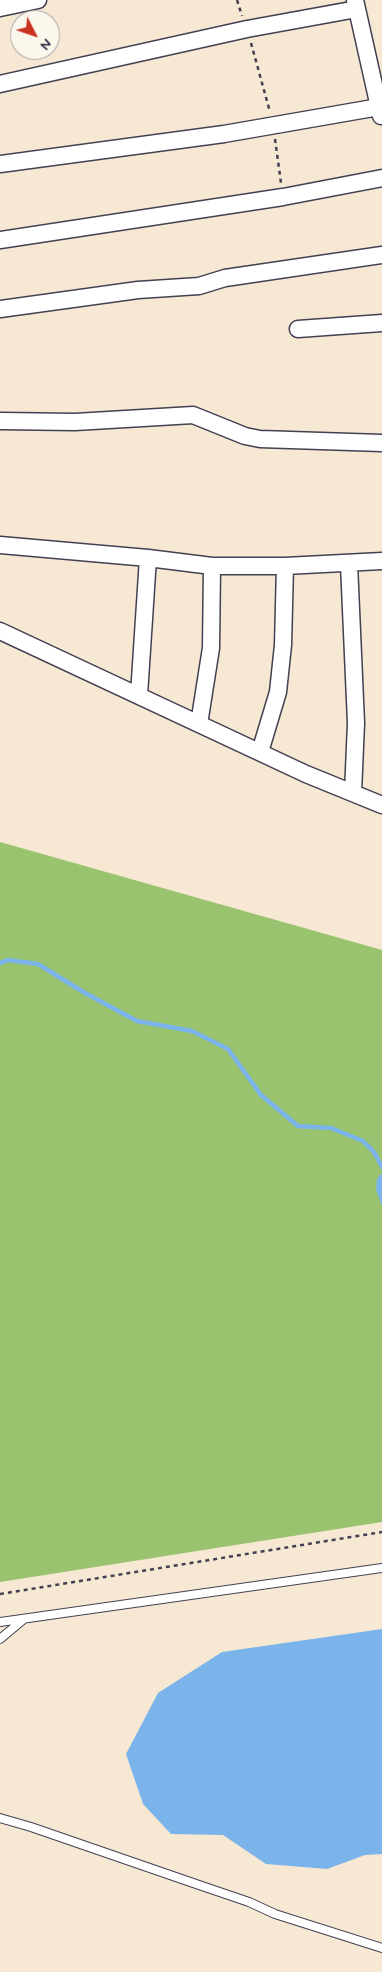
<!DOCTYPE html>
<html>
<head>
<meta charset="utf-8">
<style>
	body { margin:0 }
	#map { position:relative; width:382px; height:1972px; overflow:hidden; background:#f6e8d3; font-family:Mynerve,sans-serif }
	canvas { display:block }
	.north { position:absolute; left:10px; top:10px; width:50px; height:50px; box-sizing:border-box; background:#fbf7ec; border:1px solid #a4a2a5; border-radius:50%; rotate:131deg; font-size:14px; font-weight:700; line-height:20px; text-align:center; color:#22223b }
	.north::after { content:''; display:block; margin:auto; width:18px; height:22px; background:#c8321e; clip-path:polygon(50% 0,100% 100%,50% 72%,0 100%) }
</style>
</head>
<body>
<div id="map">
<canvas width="382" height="1972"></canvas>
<div class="north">N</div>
</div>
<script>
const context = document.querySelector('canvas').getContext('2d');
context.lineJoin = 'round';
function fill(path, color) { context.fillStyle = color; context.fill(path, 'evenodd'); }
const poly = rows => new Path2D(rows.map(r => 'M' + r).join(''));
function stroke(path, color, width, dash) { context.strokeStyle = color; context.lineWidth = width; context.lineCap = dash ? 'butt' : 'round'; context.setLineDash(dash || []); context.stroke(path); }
const green = poly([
	[0,842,382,950,382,1522,0,1582]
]);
const water = poly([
	[382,1173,382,1206,376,1190,377,1179],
	[382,1629,382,1854,365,1855,327,1869,266,1864,223,1835,171,1834,143,1804,126,1754,158,1693,222,1652]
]);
const stream = poly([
	[0,963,8,960,38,964,85,993,137,1021,192,1031,228,1049,261,1095,298,1126,331,1128,363,1141,374,1152,382,1167]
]);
const path = poly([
	[237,0,242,16],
	[251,43,270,112],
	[275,139,281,183],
	[0,1594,382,1532]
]);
const service = poly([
	[0,1622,382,1568],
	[0,1639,24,1619],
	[0,1818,31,1827,199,1885,249,1902,275,1914,382,1948]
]);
const minor = poly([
	[355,0,381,116],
	[0,8,38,0],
	[0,84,247,29,357,9],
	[0,164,224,134,379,107],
	[0,240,283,197,382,178],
	[0,309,138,290,199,286,225,278,382,255],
	[298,329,382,323],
	[0,421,75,422,193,415,245,436,260,439,382,443],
	[0,545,148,558,212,566,285,566,382,561],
	[349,564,356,723,353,793],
	[0,631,306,774,382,805],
	[139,695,148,558],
	[199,724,211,648,212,566],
	[260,752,278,692,283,645,285,566]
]);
fill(green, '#9ac36f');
fill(water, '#7bb3eb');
stroke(stream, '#7bb3eb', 4.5);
stroke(service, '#424052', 10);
stroke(minor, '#424052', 19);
stroke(path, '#424052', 2.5, [4, 4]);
stroke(service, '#fff', 8);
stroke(minor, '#fff', 16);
</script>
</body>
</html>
